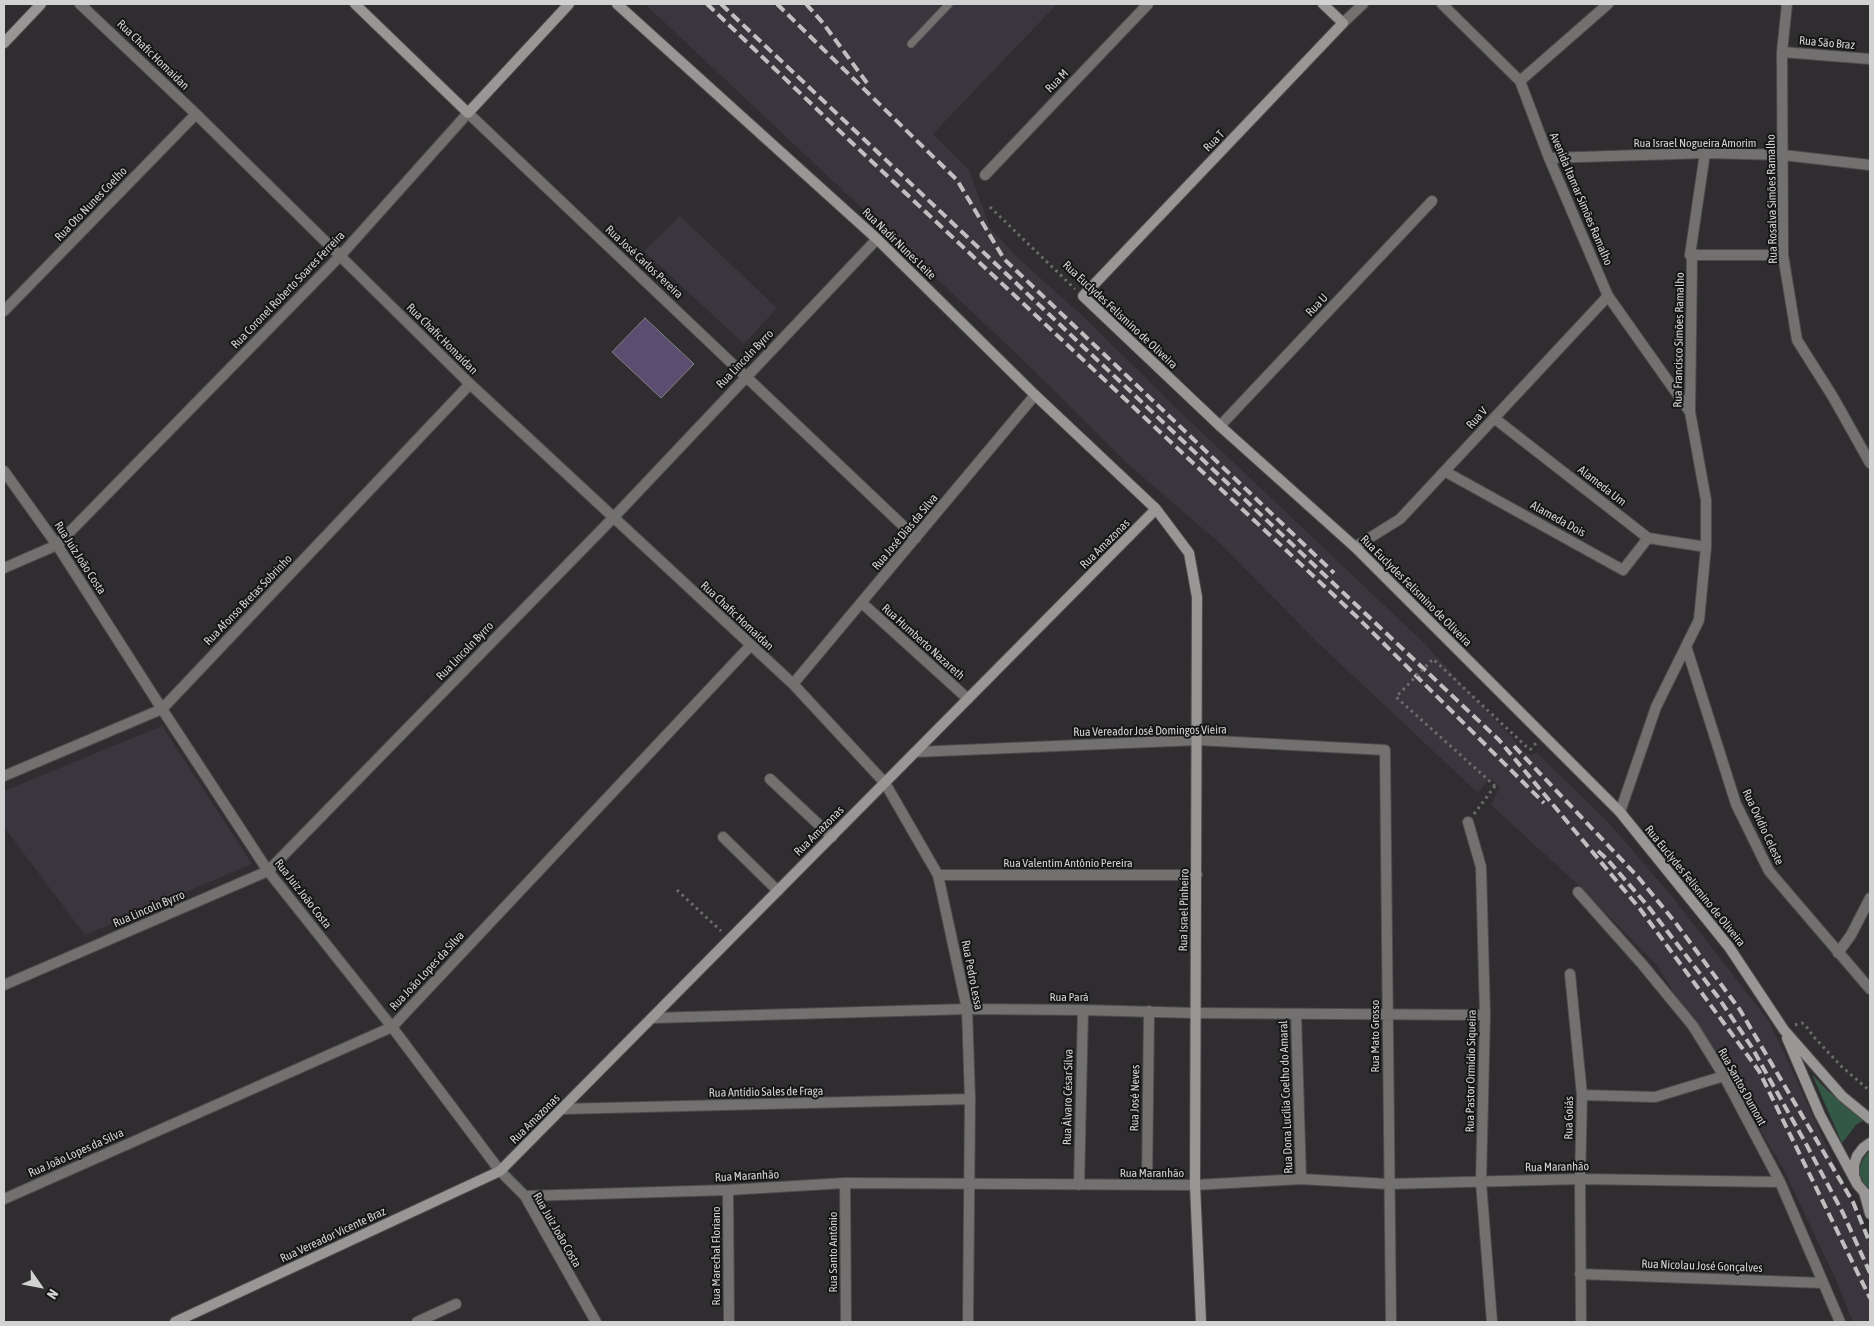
<!DOCTYPE html>
<html>
<head>
<meta charset="utf-8">
<style>
	body { margin:0 }
	#map { position:relative; width:1874px; height:1326px; overflow:hidden; background:#2f2d2f; font-family:"Asap Condensed",sans-serif }
	canvas { display:block }
	.frame { position:absolute; inset:0; border:5px solid #d3d2d3; pointer-events:none }
	.north { position:absolute; left:15px; top:1261px; width:50px; height:50px; -webkit-text-stroke:4px #161617; paint-order:stroke; rotate:123deg; font-size:14px; font-weight:700; line-height:20px; text-align:center; color:#d3d2d3 }
	.north::after { content:''; display:block; margin:auto; width:18px; height:22px; background:#d3d2d3; clip-path:polygon(50% 0,100% 100%,50% 72%,0 100%) }
</style>
</head>
<body>
<div id="map">
<canvas width="1874" height="1326"></canvas>
<div class="frame"></div>
<div class="north">N</div>
</div>
<script>
const context = document.querySelector('canvas').getContext('2d');
context.lineJoin = 'round';
function fill(path, color) { context.fillStyle = color; context.fill(path, 'evenodd'); }
const poly = rows => new Path2D(rows.map(r => 'M' + r).join(''));
function stroke(path, color, width, dash) { context.strokeStyle = color; context.lineWidth = width; context.lineCap = dash ? 'butt' : 'round'; context.setLineDash(dash || []); context.stroke(path); }
function drawText(font, color, halo, rows, align = 'center') {
  context.font = font + ' "Asap Condensed",sans-serif'; context.lineWidth = 4; context.setLineDash([]); context.textBaseline = 'middle'; context.strokeStyle = halo; context.fillStyle = color; for (const [text, x, y, turn = 0] of rows) {
    context.save(); context.translate(x, y); context.rotate((+turn || 0) * Math.PI / 180); context.textAlign = isNaN(turn) ? turn : align; if (halo) context.strokeText(text, 0, 0); context.fillText(text, 0, 0); context.restore();
  }
}
const built = poly([
	[645,4,1057,4,933,134,969,170,990,228,1018,258,1089,322,1176,408,1423,642,1525,752,1531,755,1537,753,1608,822,1670,894,1768,1020,1786,1057,1870,1242,1870,1322,1853,1322,1836,1280,1784,1170,1735,1087,1655,963,1577,884,1491,805,1500,787,1490,778,1478,793,1316,641,1222,545,1129,465,1021,358],
	[680,216,777,308,744,344,644,251],
	[162,726,252,864,85,935,4,827,4,791]
]);
const green = poly([
	[1812,1074,1827,1090,1864,1120,1856,1125,1842,1143],
	[1870,1150,1870,1190,1863,1182,1860,1174,1860,1166,1863,1159]
]);
const building = poly([
	[645,318,694,364,661,398,612,352,645,318]
]);
const path = poly([
	[990,207,1075,289],
	[1530,750,1536,743],
	[1474,814,1495,786],
	[677,890,721,931],
	[1795,1025,1802,1023,1805,1025,1814,1037,1841,1066,1870,1091]
]);
const lane = poly([
	[911,44,949,4]
]);
const street = poly([
	[80,4,196,114,470,384,793,684,885,783,938,875,967,1009,970,1099,968,1322],
	[1442,4,1520,81,1549,158,1608,296,1690,412],
	[1787,4,1782,52,1783,255,1797,340,1833,397,1870,463],
	[1343,23,1363,4],
	[1782,52,1870,59],
	[1520,81,1608,4],
	[1549,158,1705,153,1783,155,1870,165],
	[985,175,1148,4],
	[1690,255,1783,255],
	[4,311,196,114],
	[1494,418,1648,538,1706,547],
	[1220,426,1432,201],
	[4,471,57,545,162,709,268,871,392,1027,500,1171,525,1196,596,1322],
	[1446,472,1623,570,1648,538],
	[1355,547,1400,519,1608,296],
	[4,568,57,545,341,255,468,113,916,538],
	[862,603,968,699],
	[1686,646,1736,804,1769,871,1870,989],
	[793,684,1035,395],
	[915,752,1198,740,1385,750,1391,1322],
	[4,776,162,709,470,384],
	[770,779,832,837],
	[1620,812,1656,707,1699,620,1706,547,1706,500,1690,412,1692,256,1690,255,1705,153],
	[1468,822,1481,867,1485,1015,1481,1182,1492,1322],
	[723,837,778,891],
	[938,875,1197,875],
	[1578,892,1642,964,1693,1026,1724,1076,1780,1182,1840,1322],
	[1838,953,1851,935,1870,898],
	[1570,974,1582,1095,1580,1179,1581,1322],
	[4,985,268,871,613,518,877,239],
	[1296,1014,1301,1179],
	[653,1018,967,1009,1083,1010,1194,1013,1485,1015],
	[1582,1095,1655,1097,1724,1076],
	[562,1109,970,1099],
	[845,1183,846,1322],
	[1147,1184,1149,1011],
	[1079,1185,1083,1010],
	[728,1190,729,1322],
	[525,1196,728,1190,845,1183,1195,1185,1301,1179,1388,1184,1580,1179,1780,1182],
	[4,1199,392,1027,751,645],
	[1580,1274,1823,1283],
	[417,1322,456,1304]
]);
const secondary = poly([
	[355,4,468,113,569,4],
	[617,4,877,239,1035,395,1156,509,1189,553,1197,597,1195,1185,1201,1322],
	[1323,4,1343,23,1083,296,1220,426,1355,547,1620,812,1729,947,1784,1030,1842,1096,1870,1119],
	[4,43,41,4],
	[1787,1038,1820,1115,1857,1184],
	[1870,1143,1863,1148,1857,1156,1854,1165,1854,1175,1857,1184,1864,1192,1870,1197],
	[1864,1192,1870,1214],
	[175,1322,500,1171,1156,509]
]);
const rail = poly([
	[707,4,849,140,1356,616,1544,803],
	[721,4,1499,740,1640,909,1759,1071,1870,1298],
	[777,4,957,180,1004,259,1334,573],
	[806,4,823,23,867,83],
	[1514,746,1638,877,1675,922,1740,1010,1853,1202,1870,1243],
	[1598,851,1607,859,1647,905,1718,997,1751,1046,1805,1142,1843,1213,1870,1273]
]);
const pathBridge = poly([
	[1495,786,1396,697,1433,659,1530,750]
]);
const streetNames = [
	["Rua São Braz",1827,43,5],
	["Rua Chafic Homaidan",153,55,44],
	["Rua M",1057,81,-46],
	["Rua T",1214,141,-46],
	["Rua Israel Nogueira Amorim",1695,143],
	["Avenida Itamar Simões Ramalho",1581,199,67],
	["Rua Rosalva Simões Ramalho",1772,199,-91],
	["Rua Oto Nunes Coelho",91,204,-46],
	["Rua Nadir Nunes Leite",899,244,44],
	["Rua José Carlos Pereira",644,262,43],
	["Rua Coronel Roberto Soares Ferreira",288,290,-46],
	["Rua U",1317,305,-47],
	["Rua Euclydes Felismino de Oliveira",1120,315,43],
	["Rua Chafic Homaidan",442,339,45],
	["Rua Francisco Simões Ramalho",1679,340,-89],
	["Rua Lincoln Byrro",745,359,-46],
	["Rua V",1477,418,-48],
	["Alameda Um",1602,486,38],
	["Alameda Dois",1558,519,29],
	["Rua José Dias da Silva",905,532,-50],
	["Rua Amazonas",1105,544,-45],
	["Rua Juiz João Costa",80,558,57],
	["Rua Euclydes Felismino de Oliveira",1416,591,45],
	["Rua Afonso Bretas Sobrinho",248,600,-46],
	["Rua Chafic Homaidan",737,616,43],
	["Rua Humberto Nazareth",923,642,42],
	["Rua Lincoln Byrro",465,651,-46],
	["Rua Vereador José Domingos Vieira",1150,731,-1],
	["Rua Ovídio Celeste",1763,827,65],
	["Rua Amazonas",819,831,-45],
	["Rua Valentim Antônio Pereira",1068,863],
	["Rua Euclydes Felismino de Oliveira",1695,886,51],
	["Rua Juiz João Costa",303,894,52],
	["Rua Lincoln Byrro",149,909,-23],
	["Rua Israel Pinheiro",1184,910,-89],
	["Rua João Lopes da Silva",427,971,-47],
	["Rua Pedro Lessa",972,975,79],
	["Rua Pará",1069,997],
	["Rua Mato Grosso",1375,1036,-90],
	["Rua Pastor Ormídio Siqueira",1471,1071,-89],
	["Rua Santos Dumont",1742,1087,61],
	["Rua Antídio Sales de Fraga",766,1092,-1],
	["Rua Álvaro César Silva",1068,1097,-89],
	["Rua Dona Lucília Coelho do Amaral",1286,1097,-92],
	["Rua José Neves",1135,1098,-89],
	["Rua Goiás",1569,1118,-89],
	["Rua Amazonas",535,1119,-45],
	["Rua João Lopes da Silva",76,1153,-24],
	["Rua Maranhão",1557,1167,-1],
	["Rua Maranhão",1152,1173],
	["Rua Maranhão",747,1176,-3],
	["Rua Juiz João Costa",557,1230,60],
	["Rua Vereador Vicente Braz",333,1235,-25],
	["Rua Santo Antônio",833,1252,-90],
	["Rua Marechal Floriano",716,1256,-90],
	["Rua Nicolau José Gonçalves",1702,1266,2]
];
fill(built, '#3b363d');
fill(green, '#345846');
fill(building, '#5b4d6f');
stroke(building, '#828184', 1);
stroke(lane, '#4d4b4d', 9);
stroke(street, '#4d4b4d', 12);
stroke(secondary, '#4d4b4d', 12);
stroke(path, '#6e6d6e', 3, [2.5, 4]);
stroke(lane, '#727170', 7);
stroke(street, '#727170', 10);
stroke(secondary, '#989795', 10);
stroke(rail, '#c0bfc0', 4, [10, 5]);
stroke(pathBridge, '#6e6d6e', 3, [2.5, 4]);
drawText('12px', '#d3d2d3', '#161617', streetNames);
</script>
</body>
</html>
